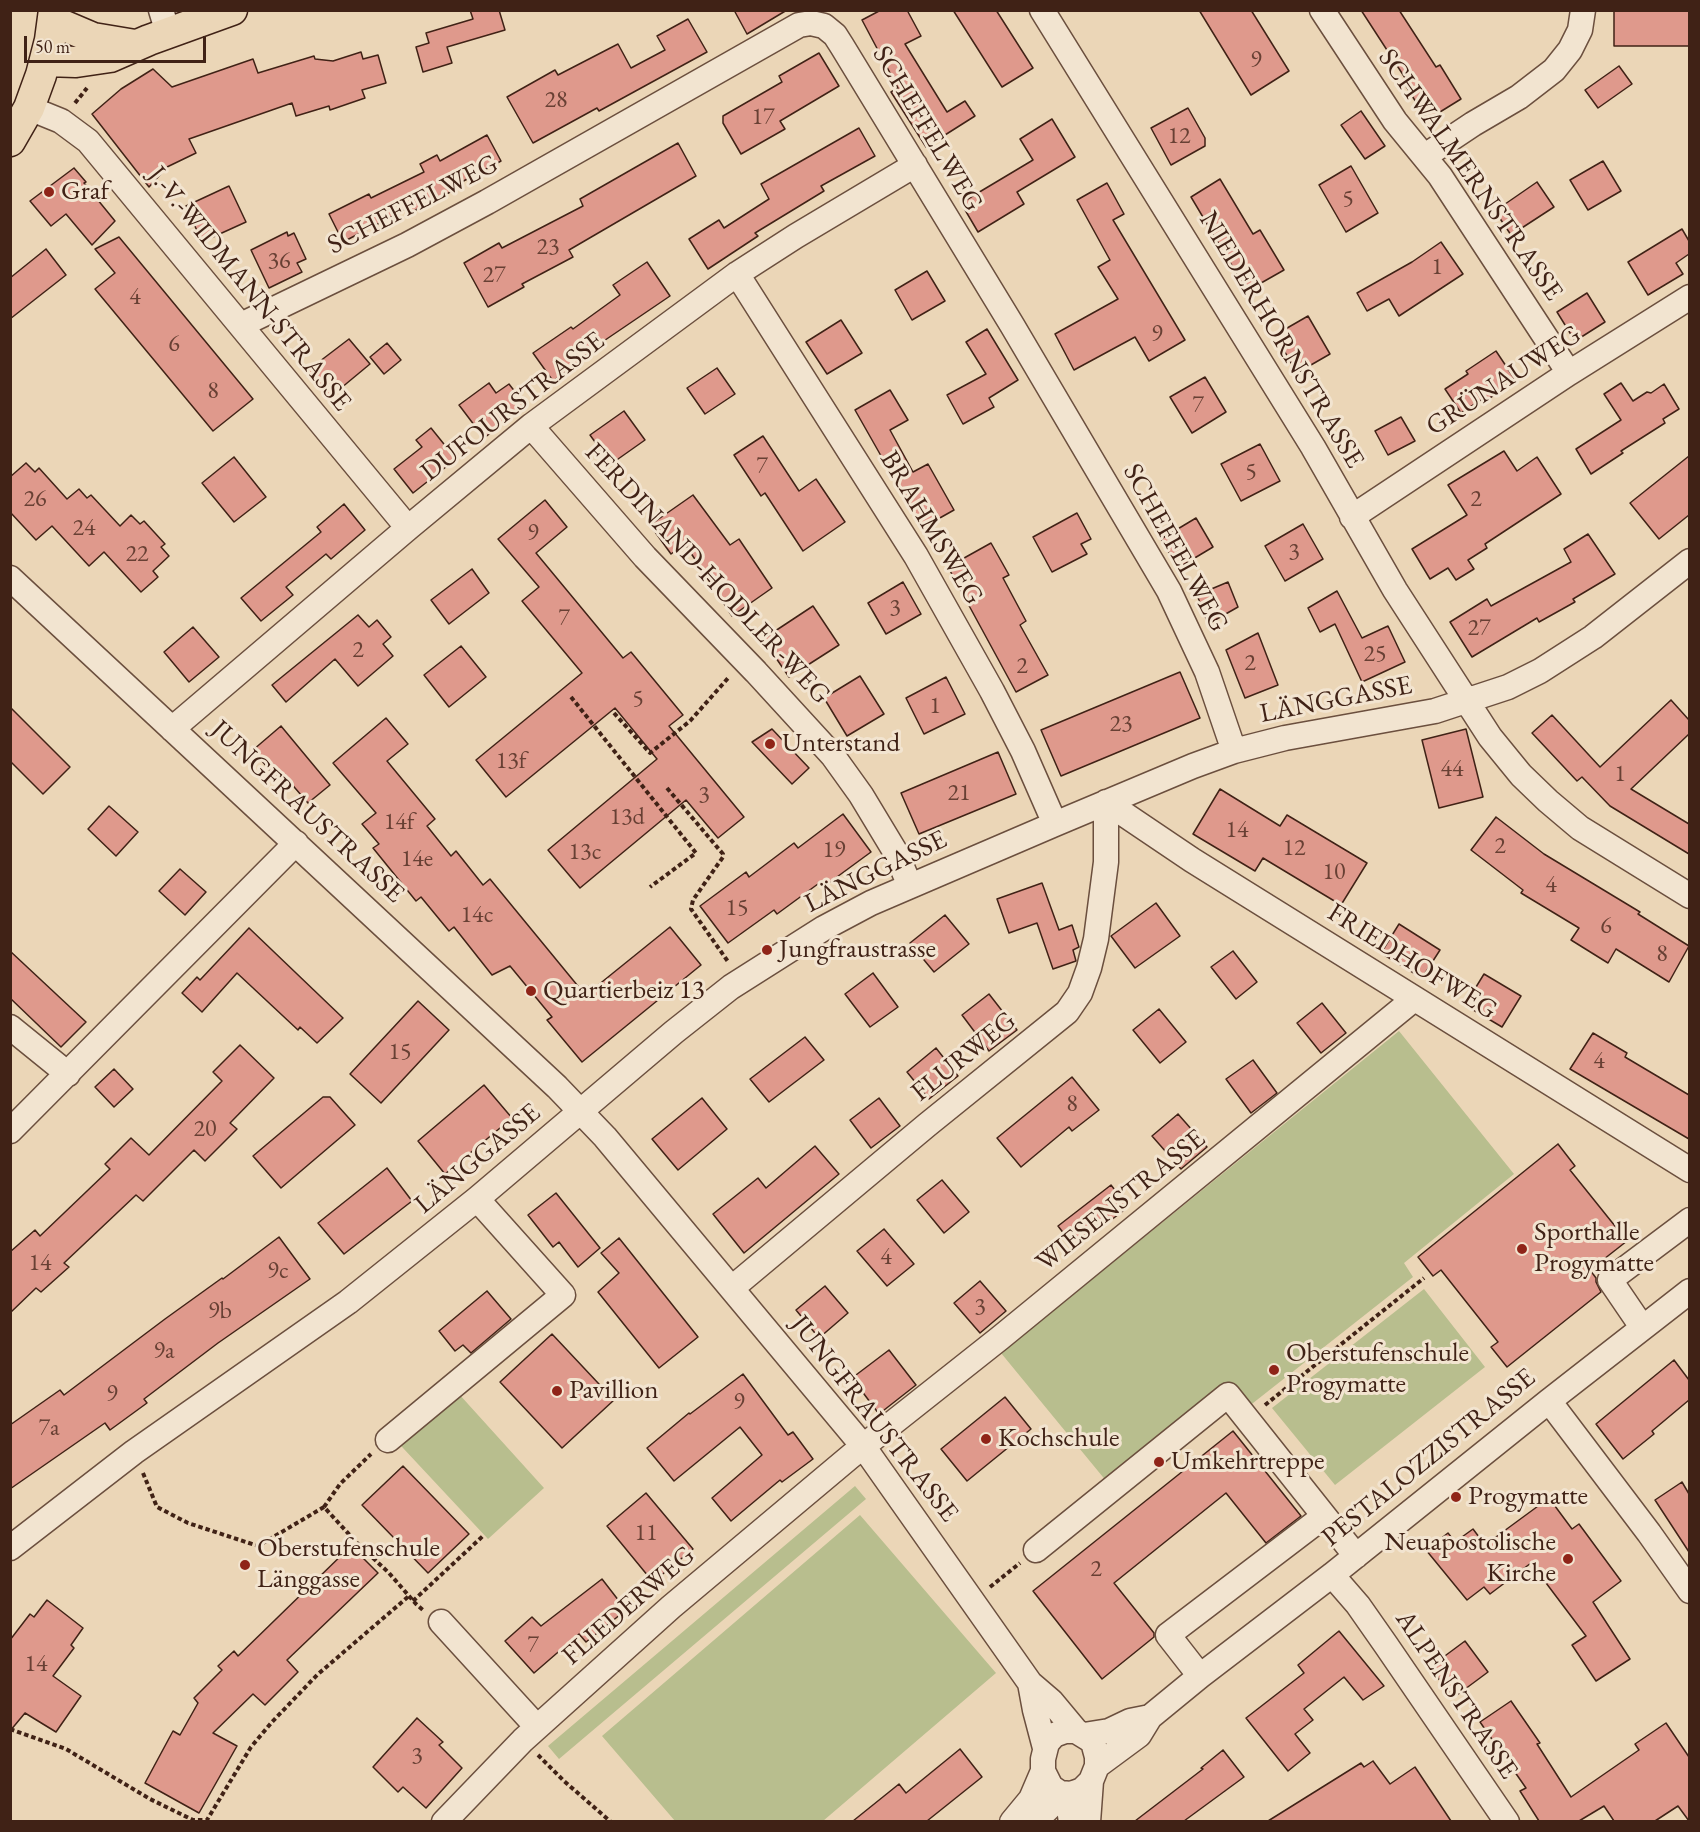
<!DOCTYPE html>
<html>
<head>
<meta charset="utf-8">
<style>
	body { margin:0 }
	#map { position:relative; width:1700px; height:1832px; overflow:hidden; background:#ebd6b7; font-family:"EB Garamond",serif }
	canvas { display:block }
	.frame { position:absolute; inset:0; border:12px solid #402216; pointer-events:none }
	.scale { position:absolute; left:24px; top:36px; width:182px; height:27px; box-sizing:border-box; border:3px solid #402216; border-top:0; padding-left:8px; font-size:18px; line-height:21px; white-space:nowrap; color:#402216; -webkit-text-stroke:4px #f2e4d0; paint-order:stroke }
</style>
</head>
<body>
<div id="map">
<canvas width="1700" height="1832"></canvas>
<div class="frame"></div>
<div class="scale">50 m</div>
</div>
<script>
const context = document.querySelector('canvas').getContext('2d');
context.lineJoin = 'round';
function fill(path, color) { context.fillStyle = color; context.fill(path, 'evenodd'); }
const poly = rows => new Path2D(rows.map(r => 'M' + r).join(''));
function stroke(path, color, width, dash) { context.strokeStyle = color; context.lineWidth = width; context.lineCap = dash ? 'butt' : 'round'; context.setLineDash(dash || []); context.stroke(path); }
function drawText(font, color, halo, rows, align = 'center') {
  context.font = font + ' "EB Garamond",serif'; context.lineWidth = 6; context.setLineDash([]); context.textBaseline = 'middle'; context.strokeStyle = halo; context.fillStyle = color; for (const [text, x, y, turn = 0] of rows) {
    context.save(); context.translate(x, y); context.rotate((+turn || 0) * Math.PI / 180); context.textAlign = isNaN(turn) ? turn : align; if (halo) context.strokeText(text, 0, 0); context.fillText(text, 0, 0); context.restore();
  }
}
const green = poly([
	[1399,1031,1514,1174,1404,1263,1413,1277,1248,1407,1231,1384,1107,1482,1001,1353],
	[1424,1289,1485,1367,1335,1485,1272,1408],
	[449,1383,544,1488,488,1539,389,1433],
	[855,1486,866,1499,559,1759,548,1746],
	[860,1515,996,1673,823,1821,675,1821,602,1736]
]);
const building = poly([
	[470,10,499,10,505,30,447,47,452,63,423,72,416,47,429,43,426,33,473,19,470,10],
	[734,10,787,10,747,34,734,10],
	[881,10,907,10,921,36,905,44,947,112,965,101,975,116,926,147,891,92,898,88,862,20,881,10],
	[953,10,996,10,1033,68,1002,87,953,10],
	[1199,10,1251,10,1289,71,1251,95,1199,10],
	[1361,10,1399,10,1436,67,1440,65,1461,99,1427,120,1406,86,1409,84,1361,10],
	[1614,10,1689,10,1689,46,1614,46,1614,10],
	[688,19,707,52,599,111,597,108,533,143,507,97,555,70,558,75,618,44,631,68,665,50,657,36,688,19],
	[361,52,363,59,378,55,386,83,362,90,365,98,330,110,329,106,296,116,292,103,189,139,196,153,167,167,149,187,92,114,121,89,153,69,172,87,253,59,258,73,314,56,315,59,333,61,361,52],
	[819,53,839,86,780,121,785,129,741,154,723,123,723,116,782,82,779,76,819,53],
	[1619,66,1632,84,1598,108,1585,90,1619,66],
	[1188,108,1205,138,1205,146,1171,165,1151,128,1188,108],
	[1361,111,1385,146,1365,159,1341,125,1361,111],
	[1052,119,1075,157,1017,192,1024,204,978,232,961,203,1033,160,1020,139,1052,119],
	[859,128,875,156,821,186,824,191,755,233,758,236,708,269,689,239,719,220,724,228,769,199,761,184,859,128],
	[487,135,501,161,456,185,458,188,431,202,412,212,410,207,343,242,329,214,369,194,371,198,424,172,420,164,437,155,440,161,487,135],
	[678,143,696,176,569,250,573,257,522,284,524,287,488,307,464,263,499,243,502,248,583,206,580,199,678,143],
	[1603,161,1621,191,1588,210,1570,180,1603,161],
	[1351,166,1378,213,1346,232,1319,185,1351,166],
	[74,168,86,182,84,183,115,221,92,245,66,214,51,226,30,201,74,168],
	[1220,179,1253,234,1260,230,1284,270,1247,291,1191,197,1220,179],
	[1537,182,1554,207,1511,235,1495,211,1537,182],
	[1107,183,1124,214,1113,220,1185,340,1149,361,1135,337,1074,370,1055,334,1118,299,1098,267,1110,260,1077,200,1107,183],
	[229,186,246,222,202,242,186,206,229,186],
	[1682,229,1689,241,1689,254,1676,263,1683,274,1648,295,1628,262,1682,229],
	[287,232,288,236,294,233,306,259,297,263,302,272,269,288,251,250,287,232],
	[119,237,253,399,213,431,95,289,115,273,95,249,119,237],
	[1441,242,1463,274,1399,316,1389,299,1367,311,1357,293,1412,262,1441,242],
	[46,249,66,275,10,319,10,278,46,249],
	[647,262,670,296,589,351,591,354,553,381,533,353,571,327,573,329,620,295,613,285,647,262],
	[927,271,945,301,912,320,895,290,927,271],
	[1587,293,1605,322,1575,341,1557,312,1587,293],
	[1308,316,1330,354,1297,373,1275,335,1308,316],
	[841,320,862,353,827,374,806,342,841,320],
	[987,329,1018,380,989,398,994,407,963,424,947,395,986,374,966,342,987,329],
	[349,339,370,364,329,398,307,371,349,339],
	[387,343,401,360,384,374,370,357,387,343],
	[1496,351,1516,381,1485,401,1484,398,1461,413,1445,389,1468,374,1466,371,1496,351],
	[717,368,735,394,705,414,687,388,717,368],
	[1205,377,1226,412,1192,433,1170,397,1205,377],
	[489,383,496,393,509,384,526,406,484,438,459,405,489,383],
	[1621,383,1633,401,1647,392,1651,393,1664,384,1679,409,1663,419,1665,423,1621,451,1623,453,1591,474,1576,449,1621,420,1604,394,1621,383],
	[890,390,908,420,890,430,913,472,928,464,954,510,922,528,855,410,890,390],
	[624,411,645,440,611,464,590,435,624,411],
	[1401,417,1415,441,1388,455,1375,431,1401,417],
	[431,428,456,459,413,493,394,469,422,447,416,440,431,428],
	[763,436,799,491,816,479,845,522,803,551,765,493,761,496,734,455,763,436],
	[1260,444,1280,481,1241,501,1221,464,1260,444],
	[1504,451,1517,471,1537,457,1561,494,1485,544,1487,548,1468,560,1474,569,1456,580,1448,568,1430,579,1412,549,1467,515,1448,485,1504,451],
	[1689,456,1689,515,1659,539,1630,503,1689,456],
	[234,457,266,497,234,522,202,483,234,457],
	[26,463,35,472,39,468,67,499,79,489,87,498,91,495,120,526,131,515,140,524,144,521,165,544,161,547,169,556,153,571,158,577,141,592,104,552,89,566,52,526,36,540,10,512,10,477,26,463],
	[693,495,730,545,739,539,772,588,732,616,685,544,671,554,650,525,693,495],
	[545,500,567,527,536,553,623,658,631,652,683,715,669,726,744,817,718,838,686,800,580,888,548,850,657,759,615,708,506,797,476,760,582,673,522,601,539,587,498,539,545,500],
	[344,504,365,530,331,559,326,554,286,587,293,595,261,621,241,598,321,532,317,527,344,504],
	[1077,513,1091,539,1081,544,1087,554,1052,572,1033,537,1077,513],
	[1196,518,1213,547,1178,568,1161,539,1196,518],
	[1303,524,1323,559,1285,581,1265,546,1303,524],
	[1588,534,1615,574,1573,599,1575,602,1539,622,1537,618,1472,657,1450,622,1487,599,1491,606,1571,562,1564,549,1588,534],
	[991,543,1009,575,1003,578,1026,621,1020,625,1048,675,1016,692,948,567,991,543],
	[472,569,489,593,449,624,431,600,472,569],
	[903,582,921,614,886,634,868,603,903,582],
	[1228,582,1238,607,1208,624,1197,595,1228,582],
	[1337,591,1362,638,1388,626,1405,662,1362,682,1335,624,1320,632,1308,608,1337,591],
	[813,606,839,645,789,677,763,639,813,606],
	[358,615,369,627,377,620,391,637,383,644,393,656,358,686,335,659,286,702,272,685,358,615],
	[193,627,219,657,189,682,164,652,193,627],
	[1258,633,1278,685,1245,698,1226,650,1258,633],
	[461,646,486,677,449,707,424,675,461,646],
	[1180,672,1200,718,1061,776,1041,730,1180,672],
	[860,676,884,714,847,736,824,698,860,676],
	[946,677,965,714,924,734,906,698,946,677],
	[1671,700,1689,720,1689,734,1631,789,1689,824,1689,854,1610,806,1582,777,1577,781,1532,733,1552,715,1600,767,1671,700],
	[10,707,70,767,43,794,10,761,10,707],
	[386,718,408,744,387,761,435,819,427,826,451,856,456,851,483,885,490,879,582,991,589,986,592,990,670,927,701,965,582,1062,547,1020,552,1017,510,966,492,975,454,927,449,931,421,897,416,901,373,848,379,844,362,824,376,813,333,763,386,718],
	[281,726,330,785,308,803,282,773,276,778,253,750,281,726],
	[772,729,809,768,792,784,752,742,772,729],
	[1466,729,1483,797,1439,808,1422,740,1466,729],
	[998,752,1016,794,919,834,901,793,998,752],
	[1220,789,1280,826,1287,815,1367,863,1341,905,1263,858,1255,871,1193,834,1220,789],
	[109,806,138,832,116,856,88,829,109,806],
	[843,814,871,852,826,885,822,881,777,914,774,910,728,943,700,906,746,872,749,877,794,843,798,848,843,814],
	[1496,817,1544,854,1640,912,1638,914,1689,946,1669,982,1616,949,1608,963,1571,940,1579,928,1521,893,1523,890,1471,850,1496,817],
	[180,869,206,892,185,915,159,891,180,869],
	[1042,883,1059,930,1072,925,1079,947,1073,950,1076,961,1053,969,1037,923,1009,933,997,899,1042,883],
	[1156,903,1180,936,1135,968,1111,936,1156,903],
	[945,915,969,944,934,972,910,943,945,915],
	[1399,924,1440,950,1422,978,1381,953,1399,924],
	[249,928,343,1018,317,1043,300,1027,298,1030,237,973,202,1012,182,993,197,977,200,980,249,928],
	[10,951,86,1022,61,1047,10,998,10,951],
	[1233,951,1257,982,1236,999,1211,967,1233,951],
	[873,973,898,1007,870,1027,845,994,873,973],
	[1484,974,1521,996,1502,1027,1465,1005,1484,974],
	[989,994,1017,1030,989,1051,962,1015,989,994],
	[418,1001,449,1030,381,1103,350,1074,418,1001],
	[1322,1003,1346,1033,1321,1053,1297,1023,1322,1003],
	[1159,1009,1186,1042,1160,1063,1133,1030,1159,1009],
	[1593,1033,1627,1053,1625,1057,1689,1095,1689,1139,1570,1069,1593,1033],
	[805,1037,824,1060,769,1102,750,1079,805,1037],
	[240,1045,274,1078,230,1123,237,1129,205,1161,194,1150,143,1201,136,1195,64,1263,69,1267,41,1292,36,1288,10,1313,10,1252,35,1230,40,1236,110,1169,105,1164,131,1138,149,1155,222,1081,213,1072,240,1045],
	[936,1048,958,1076,929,1099,907,1072,936,1048],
	[1253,1060,1277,1093,1251,1113,1226,1079,1253,1060],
	[114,1069,133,1089,114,1107,95,1087,114,1069],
	[1072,1077,1099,1110,1072,1131,1069,1127,1021,1167,997,1138,1072,1077],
	[484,1085,512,1118,445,1174,418,1141,484,1085],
	[323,1097,330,1097,355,1125,281,1188,253,1156,323,1097],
	[702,1098,727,1129,678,1170,652,1139,702,1098],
	[879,1098,900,1126,871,1148,850,1120,879,1098],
	[1178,1114,1207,1147,1181,1169,1152,1136,1178,1114],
	[1558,1144,1575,1166,1570,1170,1627,1241,1590,1270,1596,1278,1596,1282,1601,1292,1507,1367,1491,1347,1498,1342,1441,1270,1433,1276,1418,1257,1558,1144],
	[815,1146,839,1174,744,1253,713,1214,758,1178,766,1188,815,1146],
	[387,1168,412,1201,344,1254,318,1223,387,1168],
	[942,1180,969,1212,944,1233,917,1200,942,1180],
	[1111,1185,1128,1207,1075,1248,1058,1226,1111,1185],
	[556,1193,600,1248,578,1267,559,1242,553,1247,528,1215,556,1193],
	[884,1229,914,1264,887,1286,857,1251,884,1229],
	[279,1237,310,1279,218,1343,144,1399,147,1403,110,1430,105,1423,10,1489,10,1425,60,1390,64,1395,165,1319,222,1278,223,1279,279,1237],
	[619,1238,698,1337,659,1368,598,1292,619,1273,601,1253,619,1238],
	[980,1281,1006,1311,980,1333,954,1303,980,1281],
	[825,1286,848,1313,819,1338,796,1310,825,1286],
	[487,1291,511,1319,471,1353,463,1345,455,1351,439,1331,487,1291],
	[552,1334,614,1400,562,1448,500,1382,552,1334],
	[889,1350,916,1385,879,1414,852,1378,889,1350],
	[1674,1360,1689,1380,1689,1400,1652,1431,1654,1434,1623,1459,1596,1424,1674,1360],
	[743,1374,788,1435,793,1432,813,1459,782,1482,780,1480,731,1521,712,1498,762,1455,740,1427,674,1481,647,1448,689,1413,690,1414,743,1374],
	[1005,1397,1031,1429,967,1481,941,1449,1005,1397],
	[1233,1431,1301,1516,1266,1543,1226,1493,1114,1583,1154,1633,1154,1637,1102,1679,1033,1591,1233,1431],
	[403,1466,469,1534,428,1573,362,1505,403,1466],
	[1682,1482,1689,1494,1689,1552,1655,1500,1682,1482],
	[646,1493,693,1549,653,1582,607,1526,646,1493],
	[1549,1498,1572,1529,1579,1524,1621,1581,1593,1602,1630,1659,1596,1681,1572,1645,1586,1636,1531,1563,1490,1594,1484,1587,1467,1600,1426,1550,1448,1533,1455,1542,1473,1529,1485,1545,1549,1498],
	[351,1546,378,1573,287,1660,298,1672,265,1705,253,1694,213,1733,237,1746,199,1813,145,1783,173,1731,180,1735,198,1703,194,1698,222,1670,218,1666,234,1651,238,1656,351,1546],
	[602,1579,626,1610,586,1642,579,1634,534,1673,505,1641,532,1617,541,1626,602,1579],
	[47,1600,83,1628,71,1645,74,1648,53,1676,81,1696,56,1732,25,1713,10,1731,10,1640,30,1614,34,1617,47,1600],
	[1339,1631,1384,1686,1363,1700,1344,1677,1304,1709,1313,1720,1295,1734,1310,1753,1288,1771,1246,1718,1304,1673,1298,1665,1339,1631],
	[1465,1641,1488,1672,1453,1698,1430,1667,1465,1641],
	[1511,1701,1540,1743,1537,1744,1571,1797,1639,1750,1635,1744,1666,1723,1689,1757,1689,1821,1678,1806,1655,1821,1614,1821,1604,1806,1579,1821,1539,1821,1520,1791,1526,1788,1480,1722,1511,1701],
	[417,1718,443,1742,439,1745,462,1768,426,1808,403,1787,398,1792,373,1767,417,1718],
	[960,1749,982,1777,927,1821,853,1821,899,1784,906,1793,960,1749],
	[1223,1750,1244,1777,1184,1821,1135,1821,1203,1769,1201,1768,1223,1750],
	[1373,1761,1390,1784,1415,1767,1451,1821,1268,1821,1361,1763,1364,1767,1373,1761]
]);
const path = poly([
	[75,103,87,88],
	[571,697,696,853,650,887],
	[614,713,650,753,690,721,729,677],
	[667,788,723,854,723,857,693,900,691,909,729,963],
	[1265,1405,1424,1278],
	[143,1473,157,1507,188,1523,258,1546,324,1507,358,1544,389,1573,416,1604,423,1610],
	[324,1507,340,1484,371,1454],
	[990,1587,1020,1563],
	[413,1601,484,1535],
	[10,1729,66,1749,150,1799,193,1820,207,1820,251,1747,272,1722,317,1675,409,1596],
	[538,1755,564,1781,611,1822]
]);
const minor = poly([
	[161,10,168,33],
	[1042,10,1313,447,1395,590,1490,737,1521,775,1548,801,1580,828,1690,896],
	[1322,10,1395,121,1440,176,1569,373],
	[29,108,61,121,88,141,408,528],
	[1425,156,1473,124,1519,97,1554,70,1570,50,1580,30,1583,10],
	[737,274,916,556,992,691,1023,751,1055,824],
	[241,325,407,245,487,202,799,25,811,23,824,26,835,35,842,46,1012,325,1169,591,1207,672,1234,751],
	[531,426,645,557,756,672,833,756,861,795,896,853,910,886],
	[1352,517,1569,373,1690,297],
	[10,578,557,1087,605,1137,863,1446,1030,1683,1051,1701,1076,1731],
	[172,729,408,528,531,426,737,274,796,236,915,165],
	[1106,802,1192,860,1690,1170],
	[10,1027,68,1074],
	[10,1131,296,843],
	[732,1288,927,1125,1067,1012,1080,993,1089,968,1096,939,1106,862,1106,802],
	[1642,1327,1610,1280,1690,1220],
	[1549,1401,1649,1533,1690,1591],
	[388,1440,563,1295,477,1199],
	[10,1548,134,1452,348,1302,477,1199,674,1032,731,987,824,928,871,903,1055,824,1193,766,1234,751,1285,738,1435,711,1508,687,1540,671,1593,637,1690,561],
	[1036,1550,1228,1395,1356,1556],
	[1332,1575,1358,1605,1386,1645,1507,1822],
	[441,1622,537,1727],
	[1200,1676,1168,1635,1323,1517],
	[1030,1683,1035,1710,1045,1748],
	[1065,1731,1076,1731,1089,1739,1093,1742,1097,1757,1097,1766,1091,1781,1082,1790,1071,1794,1060,1793,1051,1787,1043,1771,1043,1759,1047,1743,1054,1735,1065,1731],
	[1084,1735,1109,1731,1130,1721,1150,1717],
	[1097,1766,1139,1735,1150,1717,1200,1676,1332,1575,1549,1401,1690,1291],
	[1067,1795,1071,1822],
	[444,1822,523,1740,671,1607,851,1456,1000,1338,1414,999],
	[1012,1822,1031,1799,1043,1771],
	[1034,1822,1063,1794],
	[1088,1822,1091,1781]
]);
const major = poly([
	[53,21,93,38,135,45],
	[45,61,76,62,110,57,149,40,232,10],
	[10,141,29,108,41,75,50,40,54,10]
]);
const markers = [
	[49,192,6,"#8f2418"],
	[770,744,6,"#8f2418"],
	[767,950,6,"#8f2418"],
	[531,991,6,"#8f2418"],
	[1522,1249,6,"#8f2418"],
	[1274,1370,6,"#8f2418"],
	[557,1391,6,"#8f2418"],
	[986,1439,6,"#8f2418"],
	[1159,1462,6,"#8f2418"],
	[1456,1497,6,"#8f2418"],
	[1568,1559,6,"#8f2418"],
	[245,1565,6,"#8f2418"]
];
const numberNames = [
	["9",1256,60],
	["28",556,100],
	["17",763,117],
	["12",1179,136],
	["5",1348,199],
	["23",548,247],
	["36",279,261],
	["1",1437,267],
	["27",494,275],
	["4",135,297],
	["9",1157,334],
	["6",174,344],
	["8",213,391],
	["7",1198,405],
	["7",762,466],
	["5",1251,472],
	["26",35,499],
	["2",1476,499],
	["24",84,528],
	["9",533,533],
	["3",1294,552],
	["22",137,554],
	["3",895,608],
	["7",564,618],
	["27",1479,628],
	["2",358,650],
	["25",1375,654],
	["2",1250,663],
	["2",1022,666],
	["5",638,699],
	["1",935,706],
	["23",1121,724],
	["13f",511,761],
	["44",1452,769],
	["1",1620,774],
	["21",959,793],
	["3",704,795],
	["13d",627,817],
	["14f",399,822],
	["14",1237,830],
	["2",1500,846],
	["12",1294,848],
	["19",834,850],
	["13c",585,852],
	["14e",417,859],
	["10",1334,872],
	["4",1551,885],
	["15",737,908],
	["14c",477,915],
	["6",1606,926],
	["8",1662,954],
	["15",400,1052],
	["4",1599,1061],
	["8",1072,1104],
	["20",205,1129],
	["4",886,1257],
	["14",40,1263],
	["9c",278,1271],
	["3",980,1307],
	["9b",220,1311],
	["9a",164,1351],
	["9",112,1394],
	["9",739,1402],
	["7a",49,1428],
	["11",646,1533],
	["2",1096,1569],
	["7",533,1645],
	["14",36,1664],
	["3",417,1756]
];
const streetNames = [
	["SCHEFFELWEG",927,129,59],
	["SCHWALMERNSTRASSE",1470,175,55],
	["SCHEFFELWEG",413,205,-27],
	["J.-V.-WIDMANN-STRASSE",249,289,51],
	["NIEDERHORNSTRASSE",1281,340,59],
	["GRÜNAUWEG",1504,381,-33],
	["DUFOURSTRASSE",513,407,-38],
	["BRAHMSWEG",931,528,59],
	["SCHEFFELWEG",1175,548,61],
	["FERDINAND-HODLER-WEG",707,574,47],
	["LÄNGGASSE",1336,700,-11],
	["JUNGFRAUSTRASSE",307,812,43],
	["LÄNGGASSE",876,872,-26],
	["FRIEDHOFWEG",1412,962,32],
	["FLURWEG",964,1057,-39],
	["LÄNGGASSE",478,1159,-40],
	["WIESENSTRASSE",1121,1201,-39],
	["JUNGFRAUSTRASSE",874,1419,52],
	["PESTALOZZISTRASSE",1429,1458,-39],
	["FLIEDERWEG",629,1606,-41],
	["ALPENSTRASSE",1456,1695,56]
];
const poiNames = [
	["Graf",61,192],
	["Unterstand",782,744],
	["Jungfraustrasse",779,950],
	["Quartierbeiz 13",543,991],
	["Sporthalle",1534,1233],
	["Progymatte",1534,1264],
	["Oberstufenschule",1286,1354],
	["Progymatte",1286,1385],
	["Pavillion",569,1391],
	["Kochschule",998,1439],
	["Umkehrtreppe",1171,1462],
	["Progymatte",1468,1497],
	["Neuapostolische",1556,1543,"right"],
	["Kirche",1556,1574,"right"],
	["Oberstufenschule",257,1549],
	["Länggasse",257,1580]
];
fill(green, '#b8be8e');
fill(building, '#df998c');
stroke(building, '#402216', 1.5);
stroke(minor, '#6b4f3e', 27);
stroke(major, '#402216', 33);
stroke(path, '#402216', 4, [4.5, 3]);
stroke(minor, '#f2e4d0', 24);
stroke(major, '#ebd6b7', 30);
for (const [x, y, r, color] of markers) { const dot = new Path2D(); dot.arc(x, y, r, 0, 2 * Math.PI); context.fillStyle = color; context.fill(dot); stroke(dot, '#f2e4d0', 2); }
drawText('24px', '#684034', null, numberNames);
drawText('27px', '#402216', '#f2e4d0', streetNames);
drawText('27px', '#402216', '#f2e4d0', poiNames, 'left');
</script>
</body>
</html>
